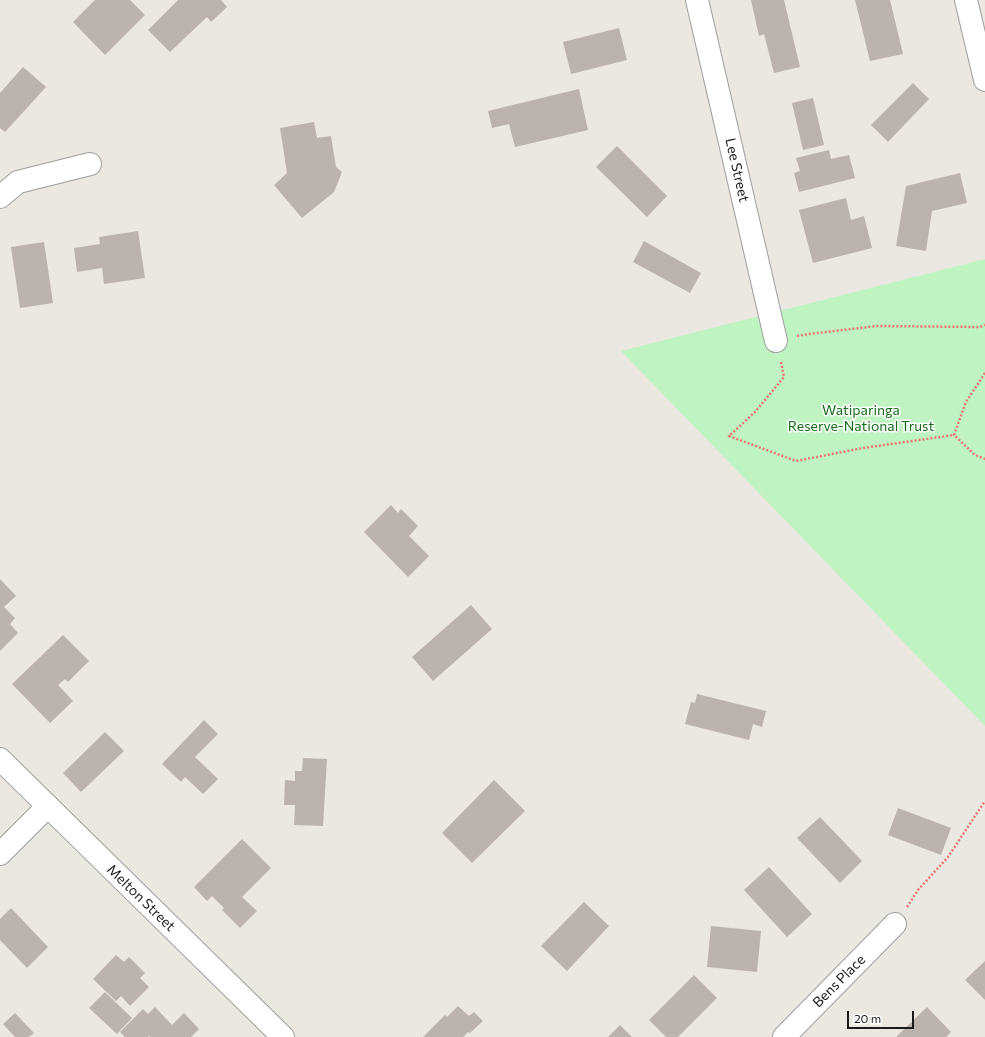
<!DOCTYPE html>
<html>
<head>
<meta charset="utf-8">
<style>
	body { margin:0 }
	#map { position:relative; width:985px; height:1037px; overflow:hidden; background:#ebe7e1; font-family:Commissioner,sans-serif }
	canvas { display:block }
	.scale { position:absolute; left:847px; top:1011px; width:67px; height:18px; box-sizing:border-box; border:2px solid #1a1a1a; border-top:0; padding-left:5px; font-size:12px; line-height:14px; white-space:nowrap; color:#1a1a1a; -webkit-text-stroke:3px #fff; paint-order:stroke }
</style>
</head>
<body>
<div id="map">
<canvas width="985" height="1037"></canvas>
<div class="scale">20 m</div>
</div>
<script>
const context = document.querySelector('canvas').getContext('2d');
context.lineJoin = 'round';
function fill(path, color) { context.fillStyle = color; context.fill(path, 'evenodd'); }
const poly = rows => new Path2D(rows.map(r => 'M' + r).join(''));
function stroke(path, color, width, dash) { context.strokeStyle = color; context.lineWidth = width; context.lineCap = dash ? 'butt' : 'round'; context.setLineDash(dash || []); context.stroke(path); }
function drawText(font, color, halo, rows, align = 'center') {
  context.font = font + ' Commissioner,sans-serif'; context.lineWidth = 3; context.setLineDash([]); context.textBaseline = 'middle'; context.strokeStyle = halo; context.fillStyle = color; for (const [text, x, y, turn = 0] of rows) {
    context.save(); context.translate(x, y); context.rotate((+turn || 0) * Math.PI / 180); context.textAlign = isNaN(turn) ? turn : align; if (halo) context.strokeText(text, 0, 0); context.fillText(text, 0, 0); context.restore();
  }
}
const park = poly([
	[985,259,985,726,621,351]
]);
const building = poly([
	[95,0,130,0,145,15,105,55,73,22],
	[178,0,221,0,227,7,211,22,207,17,170,52,148,30],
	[751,0,784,0,800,67,774,73,764,34,759,36],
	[855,0,890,0,903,54,870,61],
	[619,28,627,60,571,74,563,42],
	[23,67,46,87,5,132,0,128,0,93],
	[913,83,929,99,888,142,871,125],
	[579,89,588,130,515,147,509,124,492,128,488,111],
	[813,98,824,145,803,150,792,103],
	[314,122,317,138,331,136,336,167,342,172,334,192,302,218,274,185,287,173,280,128],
	[617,146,667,196,647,217,596,167],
	[829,150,831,159,849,155,855,178,799,192,794,173,800,171,796,158],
	[960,173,967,203,932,211,926,251,896,246,906,186],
	[846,198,851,220,864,216,872,248,813,263,799,210],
	[138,231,145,278,104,284,102,268,77,272,74,248,100,244,99,237],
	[644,241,701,273,690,293,633,262],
	[44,242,53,303,20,308,11,247],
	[391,505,398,513,401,509,418,526,409,536,429,556,408,577,364,532],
	[0,579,16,596,4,607,15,618,10,624,18,633,0,651],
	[471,605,492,629,433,681,412,657],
	[63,635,89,661,68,682,65,679,58,685,73,701,50,723,12,684],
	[697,694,766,711,762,727,753,724,749,740,685,724,691,702,695,703],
	[204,720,218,734,195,757,218,779,203,794,185,777,181,782,162,764],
	[105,732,124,751,81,792,63,773],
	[303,758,327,759,323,826,294,825,295,805,284,805,285,780,295,781,295,771,302,771],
	[494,780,525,811,472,863,442,833],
	[898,808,951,828,941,855,888,835],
	[820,817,862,861,840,883,797,838],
	[242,839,271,868,242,897,257,911,240,928,222,910,224,908,212,896,207,901,194,887],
	[769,867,812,914,787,937,744,890],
	[584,902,609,926,567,971,541,946],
	[11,908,48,947,27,968,0,940,0,919],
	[711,926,761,931,757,972,707,967],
	[116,955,124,962,129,957,145,973,140,978,149,987,130,1006,121,996,116,1001,93,979],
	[985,961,985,1000,965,980],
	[694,975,717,998,678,1037,666,1037,649,1020],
	[105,992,132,1018,117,1034,89,1008],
	[458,1006,469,1016,474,1012,483,1021,470,1033,468,1032,463,1037,423,1037,445,1015,447,1017],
	[155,1007,172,1025,184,1013,199,1029,191,1037,151,1037,149,1036,148,1037,125,1037,120,1032,143,1009,148,1014],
	[927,1007,951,1032,946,1037,896,1037],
	[15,1013,34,1033,29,1037,15,1037,3,1024],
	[620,1025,632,1037,608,1037]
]);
const path = poly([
	[797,336,809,334,877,326,980,327,985,325],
	[781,362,784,377,755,412,729,436,796,461,863,448,954,435],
	[985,373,966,402,954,435,975,455,985,459],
	[907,907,918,890,948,857,985,801]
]);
const minor = poly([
	[697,0,776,341],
	[966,0,985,80],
	[0,197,18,182,90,164],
	[0,759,283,1037],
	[0,854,48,806],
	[784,1037,895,924]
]);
const streetNames = [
	["Lee Street",737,170,77],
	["Melton Street",141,898,44],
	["Bens Place",839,981,-45]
];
const parkNames = [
	["Watiparinga",861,410],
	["Reserve-National Trust",861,426]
];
fill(park, '#c0f3c2');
fill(building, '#bbb3ae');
stroke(minor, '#9e9e9e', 24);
stroke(path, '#ec7871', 2.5, [2, 2]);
stroke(minor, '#fff', 22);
drawText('14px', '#1a1a1a', '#fff', streetNames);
drawText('14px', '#156c18', '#fff', parkNames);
</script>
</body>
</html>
